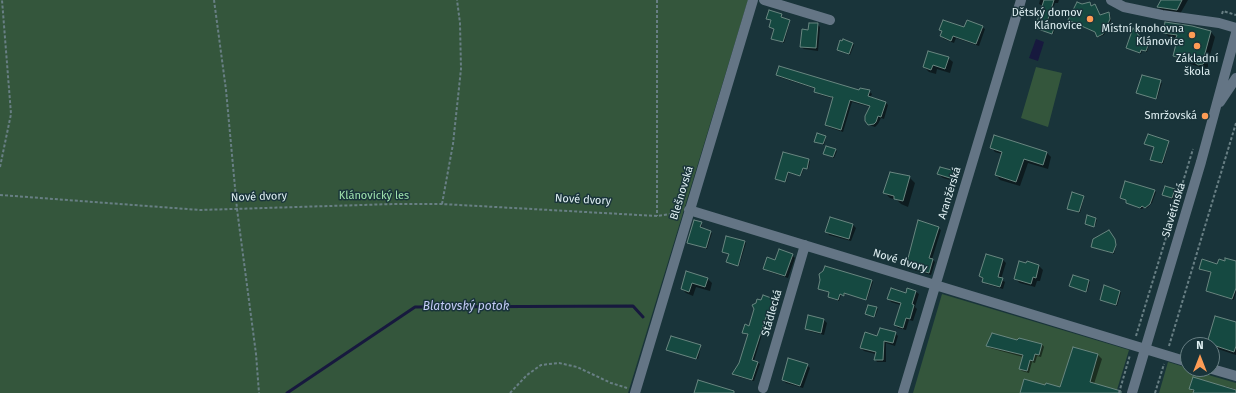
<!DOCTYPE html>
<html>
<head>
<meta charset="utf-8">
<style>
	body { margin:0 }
	#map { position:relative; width:1236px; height:393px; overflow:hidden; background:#19343a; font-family:"Fira Sans",sans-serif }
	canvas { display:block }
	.north { position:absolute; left:1180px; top:337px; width:40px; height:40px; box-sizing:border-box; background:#19343a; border:1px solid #687f84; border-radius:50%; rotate:0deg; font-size:11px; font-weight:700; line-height:16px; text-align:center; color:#dfeff2 }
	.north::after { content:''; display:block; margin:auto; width:14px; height:18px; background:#fd9c55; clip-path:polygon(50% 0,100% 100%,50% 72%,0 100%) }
</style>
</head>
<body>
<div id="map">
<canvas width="1236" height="393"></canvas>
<div class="north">N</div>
</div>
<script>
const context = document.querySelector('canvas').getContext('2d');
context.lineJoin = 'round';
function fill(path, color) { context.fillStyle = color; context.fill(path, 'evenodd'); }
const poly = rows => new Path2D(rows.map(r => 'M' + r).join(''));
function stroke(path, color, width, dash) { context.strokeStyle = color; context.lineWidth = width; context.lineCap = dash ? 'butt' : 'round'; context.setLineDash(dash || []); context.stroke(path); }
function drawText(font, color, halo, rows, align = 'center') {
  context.font = font + ' "Fira Sans",sans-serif'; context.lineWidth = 3; context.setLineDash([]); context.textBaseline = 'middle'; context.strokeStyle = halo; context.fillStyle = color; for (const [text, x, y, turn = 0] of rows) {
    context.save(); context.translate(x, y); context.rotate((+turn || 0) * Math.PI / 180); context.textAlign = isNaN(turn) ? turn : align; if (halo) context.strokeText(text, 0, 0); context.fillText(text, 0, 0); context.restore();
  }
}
const green = poly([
	[0,0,748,0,628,393,0,393],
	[1036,67,1062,73,1048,127,1021,118],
	[942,294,1129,350,1116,393,913,393],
	[1168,362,1188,368,1188,369,1236,383,1236,393,1159,393]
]);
const water = poly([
	[1036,39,1044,42,1038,61,1029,58]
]);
const shadow = poly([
	[1040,0,1059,0,1058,3,1055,3,1048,23,1056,27,1053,34,1036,28,1043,6,1039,4],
	[1162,0,1188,0,1180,14,1162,11,1158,7],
	[1090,3,1092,7,1100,16,1109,13,1110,14,1111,21,1104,35,1099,37,1096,33,1071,21,1082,5],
	[781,15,782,16,782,18,790,22,784,43,772,39,775,29,770,27,772,21,767,19],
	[817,24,820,27,818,51,804,49,801,47,809,31],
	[982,27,985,29,979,46,956,38,954,43,944,39,941,36,942,32,941,30],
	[1192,27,1211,32,1215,37,1208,62,1208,67,1206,70,1200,67,1178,60,1174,56,1178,41,1177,38,1169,37,1164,32],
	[1140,38,1150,42,1147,52,1142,50,1141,54,1127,48],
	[853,44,854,45,850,55,839,50],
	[948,58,953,62,950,73,937,69,936,74,929,72,924,67],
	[777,74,860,91,869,91,872,94,870,98,886,103,888,105,884,119,881,118,878,124,875,127,872,126,869,124,870,107,852,102,843,132,828,127,826,125,834,99,818,94,815,92,816,89,779,77],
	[1143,76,1162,83,1157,99,1138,93],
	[825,136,826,138,824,145,816,142],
	[995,136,1047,153,1051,157,1048,169,1028,163,1020,186,1000,180,996,175,1002,154,995,152,991,147],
	[1168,142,1169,143,1163,164,1152,161,1155,147],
	[835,150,837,151,834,158,824,154],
	[783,153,809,160,810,162,808,169,804,168,801,176,789,172,786,182,777,179],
	[954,172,959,177,957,182,943,178,938,174],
	[909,177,915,183,908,207,901,204,897,200,890,198,884,192],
	[1174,189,1175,191,1173,199,1163,195],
	[1154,191,1156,192,1152,203,1147,208,1144,207,1142,209,1136,207,1127,200],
	[1083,197,1084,198,1080,213,1068,208],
	[1088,216,1097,220,1095,226,1086,223],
	[701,223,702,224,701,229,712,233,707,249,689,243],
	[853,225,856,228,851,241,829,235,827,232],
	[938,228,941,230,932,259,935,262,931,275,910,269,907,266],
	[1110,233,1116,241,1116,246,1114,254,1092,247],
	[745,242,746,243,739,266,729,263,727,262,730,255,723,252],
	[792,255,795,258,788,278,767,271,764,269,776,261],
	[987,255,1003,260,1006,263,1001,279,1005,282,1003,289,986,284,980,276],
	[1028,262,1039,266,1043,270,1040,281,1037,281,1035,287,1020,283,1015,279],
	[1236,263,1236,292,1234,300,1208,292,1207,291,1212,273,1201,270],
	[687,272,707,278,712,283,710,291,696,287,693,296,686,293,682,289],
	[872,281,873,282,867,300,845,293,845,296,841,295,839,301,830,298,829,297,830,293,819,289],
	[1089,281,1090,282,1087,292,1071,286],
	[1120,291,1121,293,1117,306,1101,300],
	[916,292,919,294,915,307,917,309,913,321,909,320,906,330,898,328,895,325,901,305,891,302,889,299],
	[774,299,776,301,774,305,776,307,772,320,767,318,754,361,760,364,754,381,735,376,733,374,740,364,748,335,743,332],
	[876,308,878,309,875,317,867,314],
	[809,316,824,320,827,323,824,335,809,331,806,328],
	[1236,323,1236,355,1212,347,1212,345,1208,343],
	[895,333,898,336,895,346,886,343,886,362,877,362,875,359,876,354,864,351,861,348,878,337],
	[1018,342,1042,344,1044,347,1041,357,1037,356,1035,363,1032,362,1029,373,1022,371,1020,369,1023,357,990,348,988,346],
	[700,346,701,347,698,359,667,350],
	[1098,355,1102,359,1094,384,1116,393,1021,393,1046,386,1060,388],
	[807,365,810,368,803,388,786,383,783,380],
	[1225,386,1235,389,1236,393,1194,393,1194,392,1190,389,1224,388]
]);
const stream = poly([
	[287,393,415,307,633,306,643,317]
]);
const building = poly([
	[1044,0,1054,0,1047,22,1055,25,1052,34,1035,28,1044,0],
	[1161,0,1182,0,1177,10,1157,7,1161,0],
	[1077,2,1082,4,1090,2,1091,6,1095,4,1100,15,1109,12,1110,19,1103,34,1097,37,1095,32,1068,20,1077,2],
	[769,10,782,14,781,17,790,20,783,42,771,39,774,29,769,27,771,20,766,19,769,10],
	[943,20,964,27,967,20,983,26,976,44,953,36,951,41,940,36,942,31,939,30,943,20],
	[1165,22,1192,26,1211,31,1204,57,1205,61,1203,64,1198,65,1194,62,1173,56,1177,40,1175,40,1177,35,1163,33,1165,22],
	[809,23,818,23,816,48,800,47,802,29,808,30,809,23],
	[1133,28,1140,37,1150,40,1146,51,1141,50,1140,53,1126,48,1133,28],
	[843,39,853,43,849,54,837,50,840,40,842,41,843,39],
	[928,51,949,57,945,69,933,65,931,70,923,67,928,51],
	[779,66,859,90,860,88,870,90,868,96,886,102,881,117,878,116,876,122,874,124,868,125,865,121,865,116,870,106,850,100,841,130,825,125,833,97,831,97,814,92,815,88,776,75,779,66],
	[1142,75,1161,80,1156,99,1136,93,1142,75],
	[817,133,826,136,823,144,814,142,817,133],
	[1148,134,1169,141,1162,163,1150,160,1154,147,1144,144,1148,134],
	[994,135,1047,152,1043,165,1024,159,1016,182,995,175,1002,152,990,148,994,135],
	[826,146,836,149,833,157,823,154,826,146],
	[783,152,809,159,807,169,803,168,800,176,788,172,785,182,775,179,783,152],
	[940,167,955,171,953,179,937,174,940,167],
	[890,172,910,176,903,201,894,199,894,196,883,193,890,172],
	[1125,181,1155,190,1150,204,1145,208,1142,206,1140,208,1126,203,1126,200,1120,198,1125,181],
	[1165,186,1175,189,1172,198,1162,195,1165,186],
	[1072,192,1084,196,1079,212,1067,209,1072,192],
	[1087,215,1096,218,1094,227,1085,224,1087,215],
	[830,217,853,224,849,239,825,232,830,217],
	[694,220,702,222,700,227,711,231,706,248,687,243,694,220],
	[918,220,939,227,929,258,933,259,929,273,906,266,918,220],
	[1109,230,1115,239,1116,245,1113,253,1091,247,1093,239,1109,230],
	[726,236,745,241,738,266,726,262,729,254,722,252,726,236],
	[779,249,793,254,785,276,763,269,767,257,775,260,779,249],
	[986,254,1003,259,998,277,1003,278,1000,287,982,282,983,278,979,276,986,254],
	[1225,258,1236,261,1236,288,1232,299,1206,291,1211,272,1199,269,1202,259,1217,264,1219,259,1225,261,1225,258],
	[1019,261,1026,263,1027,261,1039,265,1036,278,1033,277,1031,284,1014,279,1019,261],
	[825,266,872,280,866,300,844,293,844,296,840,294,838,300,828,297,829,292,818,289,820,280,819,274,823,271,825,266],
	[686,271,708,278,705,287,692,283,689,292,681,289,686,271],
	[1073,275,1089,280,1086,292,1069,286,1073,275],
	[1104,285,1120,291,1116,305,1100,300,1104,285],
	[891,288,906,293,907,288,916,291,912,304,914,305,910,319,906,318,903,328,894,325,901,303,887,299,891,288],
	[763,295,774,299,773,304,775,304,770,319,766,317,752,360,758,362,752,380,732,374,739,363,748,334,742,333,745,324,749,326,754,309,752,305,756,303,757,299,761,300,763,295],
	[868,305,877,307,874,317,865,314,868,305],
	[808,315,824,319,821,333,805,329,808,315],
	[1215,316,1236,322,1236,346,1234,352,1207,343,1215,316],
	[880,328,896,332,893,343,884,341,883,360,874,360,876,352,860,348,865,332,877,336,880,328],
	[992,333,1017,340,1019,338,1042,344,1039,355,1035,354,1033,361,1030,360,1027,371,1019,369,1023,355,986,346,992,333],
	[671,336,701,345,696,359,666,350,671,336],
	[1073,347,1098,354,1090,382,1121,391,1121,393,1020,393,1024,379,1045,385,1046,383,1060,387,1073,347],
	[788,358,808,364,800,386,782,380,788,358],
	[1193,377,1236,390,1236,393,1193,393,1194,390,1189,389,1193,377],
	[698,380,734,391,734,393,694,393,698,380]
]);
const path = poly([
	[214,0,226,90,237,209,256,354,259,393],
	[657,0,657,216],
	[1222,14,1223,11,1236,15],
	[0,167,11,114,2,0],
	[0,195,200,210,394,204,442,204,657,216,678,213],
	[442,204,453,144,461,69,460,23,457,0],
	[1136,336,1193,149],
	[1169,346,1236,123],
	[510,393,527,375,541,365,559,363,577,367,611,383,627,388],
	[1119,393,1130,355],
	[1155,393,1164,364]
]);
const minor = poly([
	[764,0,830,20],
	[1111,0,1124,7,1162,15,1219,23,1236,28],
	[1220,102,1236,78],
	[689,210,1188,362],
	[1212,369,1236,376],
	[763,388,805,245],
	[635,393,753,0],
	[903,393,1021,0],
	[1132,393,1201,162,1236,33]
]);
const markers = [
	[1090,19,4,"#fd9c55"],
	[1192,35,4,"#fd9c55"],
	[1197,46,4,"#fd9c55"],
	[1205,116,4,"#fd9c55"]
];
const poiNames = [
	["Dětský domov",1082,13],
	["Klánovice",1082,26],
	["Místní knohovna",1184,29],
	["Klánovice",1184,42],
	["Základní",1197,59,"center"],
	["škola",1197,72,"center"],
	["Smržovská",1197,116]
];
const streetNames = [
	["Blešnovská",682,193,-73],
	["Aranžérská",950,193,-73],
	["Nové dvory",259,197,-2],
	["Nové dvory",583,200,3],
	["Slavětínská",1174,210,-73],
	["Nové dvory",900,261,17],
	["Stádlecká",772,313,-74]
];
const parkNames = [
	["Klánovický les",374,196]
];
const waterNames = [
	["Blatovský potok",466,307]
];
fill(green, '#34563c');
fill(water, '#17193e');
fill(shadow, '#0007');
stroke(stream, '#17193e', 3);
fill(building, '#154941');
stroke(building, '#698680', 1);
stroke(path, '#687f84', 2, [3, 2]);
stroke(minor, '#647585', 10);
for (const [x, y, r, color] of markers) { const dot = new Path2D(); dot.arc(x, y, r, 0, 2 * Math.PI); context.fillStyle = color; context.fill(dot); stroke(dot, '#19343a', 1.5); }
drawText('11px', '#dfeff2', '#19343a', poiNames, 'right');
drawText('11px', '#dfeff2', '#19343a', streetNames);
drawText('11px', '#9fe2ad', '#19343a', parkNames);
drawText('italic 12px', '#c3caf5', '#19343a', waterNames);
</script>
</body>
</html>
